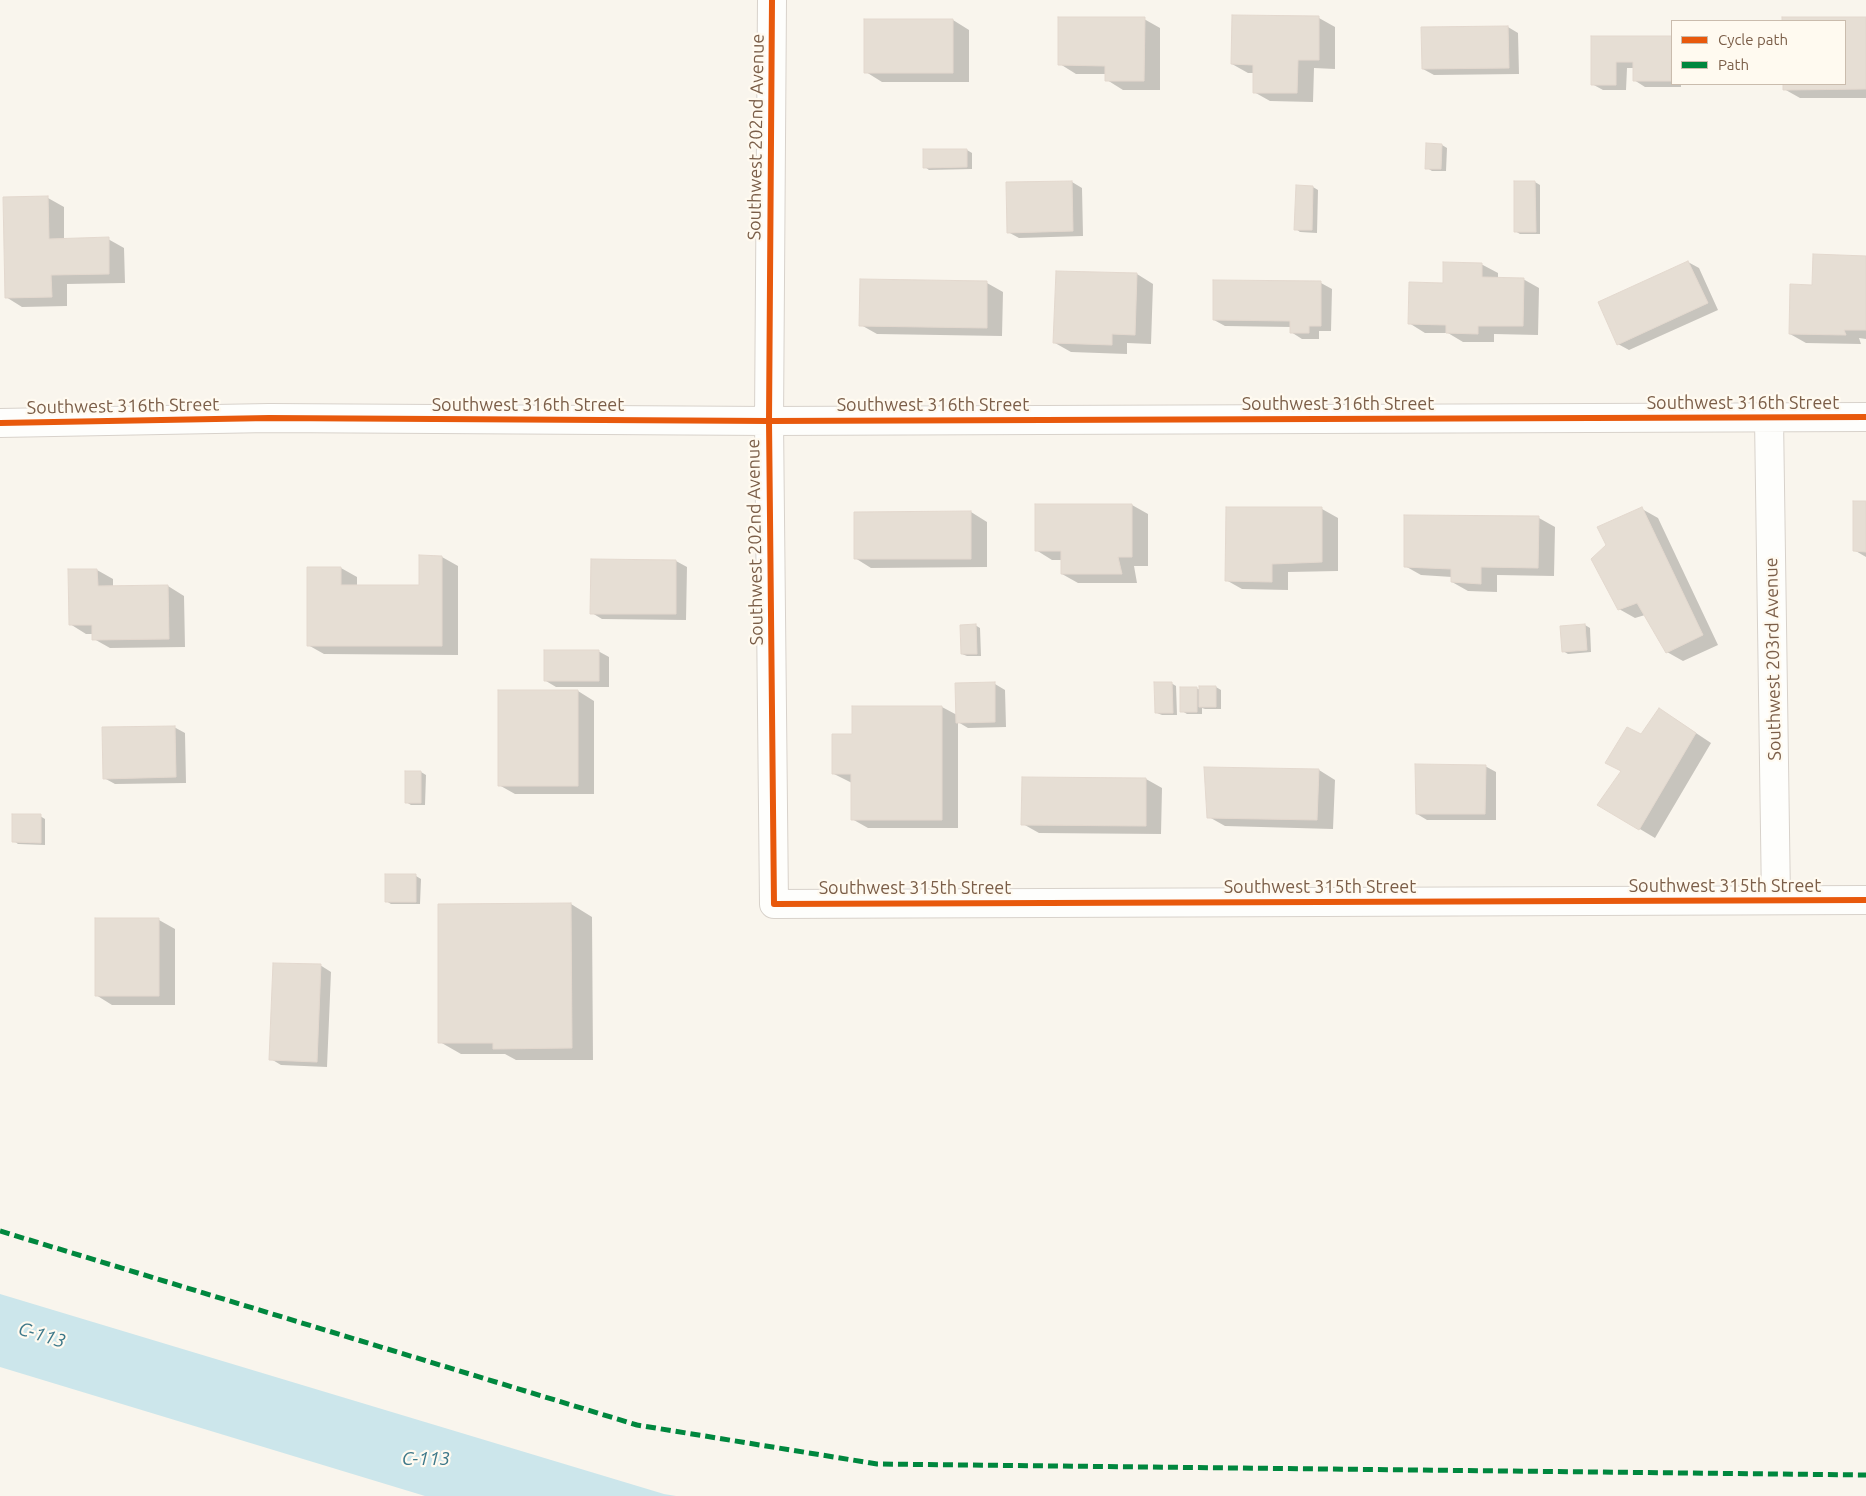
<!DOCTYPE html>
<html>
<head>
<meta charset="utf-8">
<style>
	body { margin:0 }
	#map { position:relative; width:1866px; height:1496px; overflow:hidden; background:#f9f5ed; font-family:Ubuntu,sans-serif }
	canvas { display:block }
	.legend { position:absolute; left:1671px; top:20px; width:175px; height:65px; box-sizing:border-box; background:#fffaf0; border:1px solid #cabcad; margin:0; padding:6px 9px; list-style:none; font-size:15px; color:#7b5e48 }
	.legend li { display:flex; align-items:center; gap:10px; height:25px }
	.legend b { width:25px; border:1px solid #cabcad }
</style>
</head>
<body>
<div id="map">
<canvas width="1866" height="1496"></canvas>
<ul class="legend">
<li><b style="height:6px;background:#e8590c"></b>Cycle path</li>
<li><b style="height:6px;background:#00873e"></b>Path</li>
</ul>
</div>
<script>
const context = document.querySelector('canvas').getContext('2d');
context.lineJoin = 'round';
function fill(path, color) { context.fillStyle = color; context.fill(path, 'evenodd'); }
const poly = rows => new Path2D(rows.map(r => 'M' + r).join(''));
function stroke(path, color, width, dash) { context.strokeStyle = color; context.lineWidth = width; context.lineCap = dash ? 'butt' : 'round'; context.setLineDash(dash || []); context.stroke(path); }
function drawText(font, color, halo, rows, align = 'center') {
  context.font = font + ' Ubuntu,sans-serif'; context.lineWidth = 4.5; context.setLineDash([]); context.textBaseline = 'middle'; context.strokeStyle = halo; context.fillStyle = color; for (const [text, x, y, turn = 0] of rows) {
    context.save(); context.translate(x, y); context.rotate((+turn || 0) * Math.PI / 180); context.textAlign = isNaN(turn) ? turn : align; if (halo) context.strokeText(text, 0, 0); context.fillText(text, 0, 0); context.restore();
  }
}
const water = poly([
	[0,1294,664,1494,676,1496,425,1496,0,1367]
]);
const shadow = poly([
	[1233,17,1319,18,1335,27,1335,69,1314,68,1313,102,1270,101,1254,92,1254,73,1248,73,1232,64],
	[1866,18,1866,98,1800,98,1784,89,1784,84,1845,84,1845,21,1783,21,1783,19],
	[1144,19,1160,28,1160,90,1123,90,1107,80,1107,74,1076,74,1060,64],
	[953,20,969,30,969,82,882,82,866,72],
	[1508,27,1518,33,1519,74,1434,75,1423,69],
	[1592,37,1672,37,1672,84,1681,84,1681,87,1645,87,1634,80,1634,68,1627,68,1626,90,1603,90,1592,84],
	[1442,145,1447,148,1446,171,1432,171,1427,168],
	[924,150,967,150,972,153,972,169,929,170,925,167],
	[1072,182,1082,188,1083,236,1019,238,1008,232],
	[1535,182,1540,185,1540,234,1520,234,1515,231],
	[1313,187,1318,190,1317,233,1300,232,1296,229],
	[48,198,64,207,64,240,108,239,124,248,125,283,67,284,67,306,22,307,6,297],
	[1866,257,1866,339,1859,338,1861,344,1806,343,1790,334,1813,286],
	[1688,262,1699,268,1718,310,1629,350,1618,344],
	[1481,264,1498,273,1498,278,1523,279,1539,288,1538,335,1494,334,1494,342,1463,342,1448,333,1425,333,1409,323,1444,284],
	[1137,274,1153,284,1151,344,1127,343,1127,354,1071,352,1055,343],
	[987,283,1003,292,1002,336,877,334,861,325],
	[1321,283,1332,289,1331,331,1319,331,1319,339,1302,339,1291,332,1291,327,1225,326,1214,320],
	[1866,502,1866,557,1854,550],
	[1036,505,1132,505,1148,514,1148,566,1134,566,1137,583,1078,583,1062,574,1062,560,1052,560,1036,550],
	[1322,509,1338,518,1338,571,1288,572,1288,590,1242,589,1226,580],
	[1642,509,1658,518,1718,645,1683,661,1667,652,1645,615,1635,618,1619,609],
	[971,512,987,522,987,567,871,568,855,558],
	[1539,518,1555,527,1554,576,1497,575,1497,592,1468,591,1452,582,1452,577,1421,575,1405,566],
	[442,557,458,566,458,655,324,654,308,645,341,568,357,577,357,586,420,586],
	[592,560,676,561,687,567,686,620,602,619,592,613],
	[97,570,113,579,113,587,168,586,184,596,185,647,110,648,94,639,93,634,86,634,70,624],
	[975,625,980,628,981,656,967,656,962,654],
	[1585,625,1590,628,1591,652,1568,654,1563,651],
	[598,651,609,657,609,687,556,687,546,681],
	[1171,683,1176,686,1177,715,1162,715,1157,713],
	[995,684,1005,690,1006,727,968,728,958,722,958,828,868,828,852,819,852,783,834,774,853,735,853,708,942,707,957,715],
	[1216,687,1221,690,1221,709,1205,709,1202,708,1202,714,1187,714,1182,711,1196,688,1200,690],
	[578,691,594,701,594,794,515,794,499,785],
	[1675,719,1711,743,1655,838,1598,804,1622,771,1642,735],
	[174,727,185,733,186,783,115,784,104,778],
	[1485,766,1496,772,1496,820,1427,820,1417,814],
	[1205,768,1319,770,1335,780,1333,829,1225,826,1209,817],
	[421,772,426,775,425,805,411,805,406,802],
	[1146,779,1162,788,1161,834,1039,833,1023,824],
	[40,816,45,819,45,845,18,844,14,841],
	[416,876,421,879,420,904,391,904,386,901],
	[571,904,592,917,593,1060,516,1060,505,1054,461,1054,440,1042],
	[159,920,175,929,175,1005,112,1005,96,995],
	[320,965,331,972,327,1067,281,1065,271,1059]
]);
const building = poly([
	[1232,15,1319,16,1319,60,1298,60,1297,93,1253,93,1253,65,1231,64,1232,15],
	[1058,17,1145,17,1144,81,1105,81,1105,66,1058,65,1058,17],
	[1782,17,1866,17,1866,89,1783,90,1783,84,1845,84,1845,21,1782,21,1782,17],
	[864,19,953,19,953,73,864,73,864,19],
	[1508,26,1509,68,1422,69,1421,27,1508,26],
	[1591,36,1672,36,1671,81,1633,81,1633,62,1616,62,1616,85,1591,85,1591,36],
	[1426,143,1442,144,1441,169,1425,169,1426,143],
	[923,149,967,149,967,167,923,168,923,149],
	[1072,181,1073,231,1007,233,1006,182,1072,181],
	[1514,181,1535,181,1536,232,1514,232,1514,181],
	[1296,185,1313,186,1312,230,1294,230,1296,185],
	[48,196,49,239,109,237,109,274,51,275,52,297,5,298,3,197,48,196],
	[1813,254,1866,256,1866,330,1844,330,1846,335,1789,334,1790,284,1812,285,1813,254],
	[1688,261,1708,303,1617,345,1598,302,1688,261],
	[1443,262,1482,263,1482,277,1524,278,1523,326,1478,326,1478,334,1446,333,1446,325,1408,324,1409,282,1443,283,1443,262],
	[1056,271,1137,273,1135,335,1112,334,1112,345,1053,343,1056,271],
	[860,279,987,281,987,328,859,326,860,279],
	[1213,280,1321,281,1321,326,1309,326,1309,333,1290,333,1290,321,1213,320,1213,280],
	[1853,501,1866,501,1866,552,1853,551,1853,501],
	[1035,504,1132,504,1132,557,1118,557,1122,574,1061,574,1061,551,1035,551,1035,504],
	[1226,507,1322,507,1322,562,1272,564,1272,582,1225,581,1226,507],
	[1642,507,1703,635,1666,653,1637,603,1618,610,1591,559,1606,545,1597,527,1642,507],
	[971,511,971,559,854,559,854,512,971,511],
	[1404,515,1539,516,1538,568,1481,567,1481,584,1451,582,1451,569,1404,567,1404,515],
	[419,555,442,556,442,646,307,646,307,567,341,567,341,585,419,585,419,555],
	[591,559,676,560,676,614,590,614,591,559],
	[68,569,97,569,98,586,168,585,169,639,92,640,92,625,69,625,68,569],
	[976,624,977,654,961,654,960,625,976,624],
	[1585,624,1587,650,1562,652,1560,626,1585,624],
	[544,650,599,650,599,681,544,681,544,650],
	[995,682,995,722,956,723,955,683,995,682],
	[1154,682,1172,682,1173,713,1155,713,1154,682],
	[1199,686,1216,686,1216,707,1199,707,1199,686],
	[1180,687,1197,687,1197,712,1180,712,1180,687],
	[498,690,578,690,578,786,498,786,498,690],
	[852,706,942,706,942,820,851,820,851,774,832,774,832,734,852,734,852,706],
	[1659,708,1696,733,1639,830,1597,805,1621,771,1605,763,1627,727,1641,734,1659,708],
	[175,726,176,777,103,779,102,727,175,726],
	[1415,764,1486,765,1485,814,1416,814,1415,764],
	[1204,767,1319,769,1317,820,1207,818,1204,767],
	[405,771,421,771,421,803,405,803,405,771],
	[1022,777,1146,778,1146,826,1021,825,1022,777],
	[12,814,41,814,41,843,12,842,12,814],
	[385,874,416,874,416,902,385,902,385,874],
	[571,903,572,1048,493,1049,493,1043,438,1043,438,904,571,903],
	[95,918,159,918,159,996,95,996,95,918],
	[273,963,321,964,317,1062,269,1060,273,963]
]);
const street = poly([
	[772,0,769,421,774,904,1866,900],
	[1769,418,1776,900],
	[0,423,269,418,769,421,1866,417]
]);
const quiet = poly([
	[0,1231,637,1425,877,1464,1866,1475]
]);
const cycleway = poly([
	[772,0,769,421,774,904,1866,900],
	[0,423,269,418,769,421,1866,417]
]);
const streetNames = [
	["Southwest 202nd Avenue",756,137,-89],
	["Southwest 316th Street",1743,403],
	["Southwest 316th Street",1338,404],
	["Southwest 316th Street",528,405],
	["Southwest 316th Street",933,405],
	["Southwest 316th Street",123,406,-1],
	["Southwest 202nd Avenue",755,542,-91],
	["Southwest 203rd Avenue",1773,659,-91],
	["Southwest 315th Street",1725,886],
	["Southwest 315th Street",1320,887],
	["Southwest 315th Street",915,888]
];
const waterNames = [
	["C-113",42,1335,17],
	["C-113",426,1459]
];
fill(water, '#cce6eb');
fill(shadow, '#0003');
fill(building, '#e6ded4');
stroke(building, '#e3d8ce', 1);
stroke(street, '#d8d2cb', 30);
stroke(street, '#fefefc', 28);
stroke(quiet, '#00873e', 5, [10, 5]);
stroke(cycleway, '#e8590c', 6);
drawText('18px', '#7b5e48', '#fffaf0', streetNames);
drawText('italic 19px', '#3d7889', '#fffaf0', waterNames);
</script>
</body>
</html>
